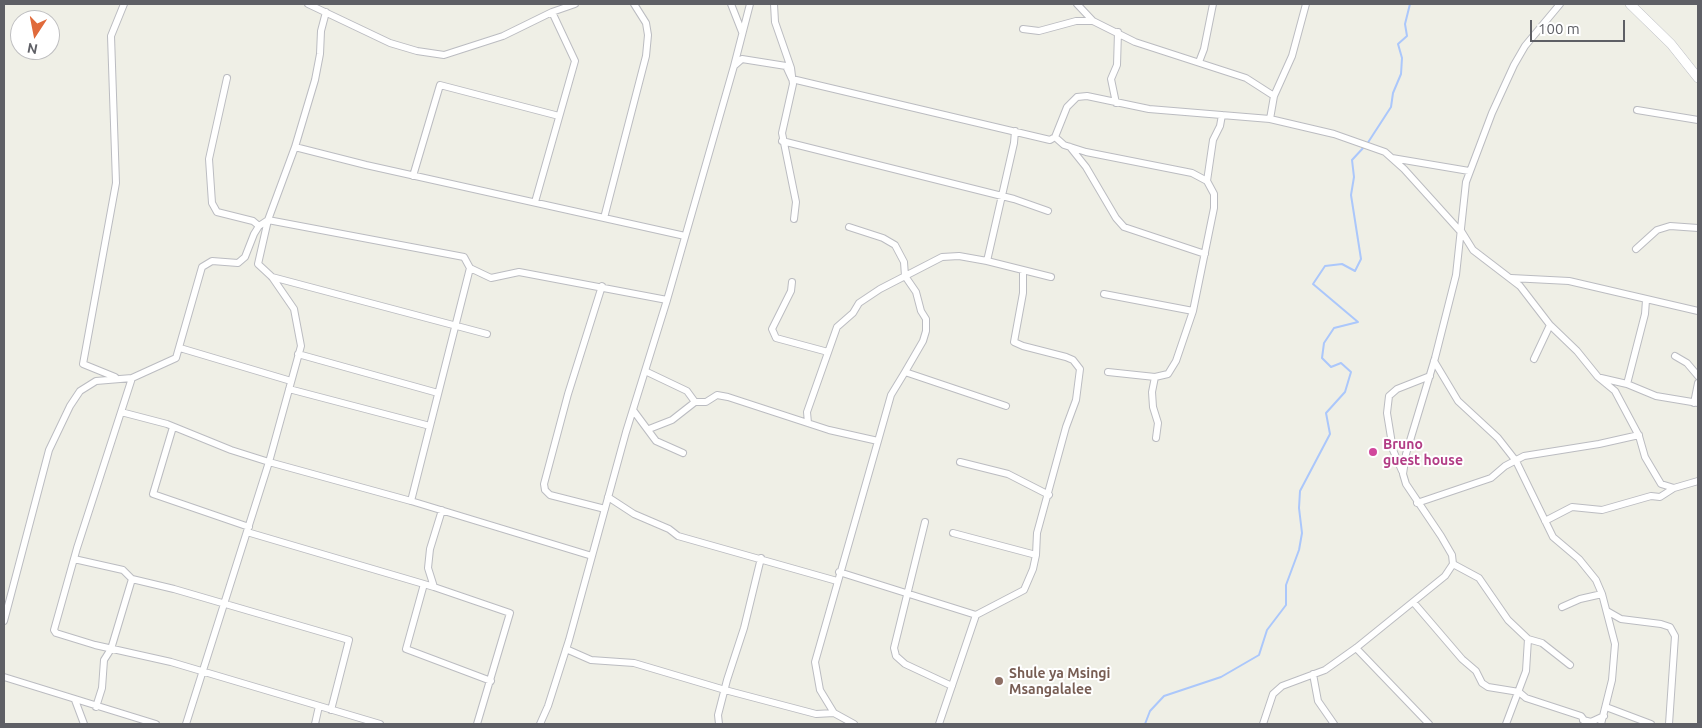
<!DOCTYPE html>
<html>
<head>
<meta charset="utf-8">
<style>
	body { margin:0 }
	#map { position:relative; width:1702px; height:728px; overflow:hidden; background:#efefe6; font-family:Ubuntu,sans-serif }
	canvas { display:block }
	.frame { position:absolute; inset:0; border:5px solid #5e5f65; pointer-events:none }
	.north { position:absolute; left:10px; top:10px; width:50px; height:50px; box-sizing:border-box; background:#fff; border:1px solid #bfbfc1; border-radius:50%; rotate:191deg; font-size:14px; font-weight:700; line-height:20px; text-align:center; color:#5e5f65 }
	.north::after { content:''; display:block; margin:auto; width:18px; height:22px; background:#e06a3b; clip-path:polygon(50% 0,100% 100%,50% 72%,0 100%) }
	.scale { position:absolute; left:1530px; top:20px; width:95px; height:22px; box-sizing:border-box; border:2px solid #5e5f65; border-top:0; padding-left:6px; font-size:15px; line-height:18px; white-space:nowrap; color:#5e5f65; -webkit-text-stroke:4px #fff; paint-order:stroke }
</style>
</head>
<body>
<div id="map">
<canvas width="1702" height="728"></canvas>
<div class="frame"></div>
<div class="north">N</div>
<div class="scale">100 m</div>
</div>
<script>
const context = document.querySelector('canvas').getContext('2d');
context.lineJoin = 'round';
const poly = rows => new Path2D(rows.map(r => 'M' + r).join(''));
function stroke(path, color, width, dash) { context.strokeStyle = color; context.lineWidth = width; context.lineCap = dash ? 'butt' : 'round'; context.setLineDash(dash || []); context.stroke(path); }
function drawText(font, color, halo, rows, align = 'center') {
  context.font = font + ' Ubuntu,sans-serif'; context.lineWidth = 4; context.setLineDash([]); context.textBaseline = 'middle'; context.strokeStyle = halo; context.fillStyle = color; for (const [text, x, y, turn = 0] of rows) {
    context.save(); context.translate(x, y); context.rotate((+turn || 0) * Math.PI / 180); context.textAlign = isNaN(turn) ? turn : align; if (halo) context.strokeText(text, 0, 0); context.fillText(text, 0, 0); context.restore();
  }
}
const stream = poly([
	[1367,144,1391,107,1393,93,1401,74,1402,58,1398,44,1407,36,1405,24,1410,4],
	[1145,724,1150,711,1164,696,1221,677,1259,655,1267,630,1286,605,1286,585,1299,550,1302,533,1299,508,1300,491,1330,434,1326,413,1345,392,1351,372,1341,363,1331,367,1322,358,1324,343,1334,328,1358,322,1313,284,1325,266,1342,264,1355,271,1361,259,1351,195,1354,177,1352,160,1364,147]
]);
const street = poly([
	[308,4,390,43,417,51,444,55,503,36,552,12,575,4],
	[731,4,742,32],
	[774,4,775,22,791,68,793,84,782,133,796,202,794,219],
	[1077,4,1093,21],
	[1023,29,1039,31,1076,21,1093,21,1135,42,1246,78,1274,96,1270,119,1334,134,1385,152,1404,169,1460,231],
	[1199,62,1204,49,1213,4],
	[734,66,750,4],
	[227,78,209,159,212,203,217,212,253,221,259,226,268,220,464,257,470,268,491,278,519,272,667,300],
	[1274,96,1292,56,1306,4],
	[1116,103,1111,79,1117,65,1118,32],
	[1637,110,1698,120],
	[1055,137,1067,107,1077,97,1087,96,1149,109,1270,119],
	[1055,137,1064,145,1086,152,1192,173,1207,181],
	[782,141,1014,199,1048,211],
	[295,147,366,165,685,236],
	[1070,147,1086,167,1116,218,1124,227,1205,254],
	[1392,158,1469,171],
	[413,176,440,85,559,116],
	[535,202,575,61,552,12],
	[604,218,646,56,648,35,646,23,634,4],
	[849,227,883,238,895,245,904,262,905,276,916,292,921,311,926,319,926,331,923,341,905,372,1006,406],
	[1460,229,1473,250,1520,286,1550,325,1577,351,1598,377,1615,391,1639,436,1645,457,1661,484,1674,488],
	[1636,249,1657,230,1670,226,1698,228],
	[987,261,1051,277],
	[1023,271,1023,293,1014,342,1023,346,1066,357,1073,360,1080,369,1076,400,1066,427,1037,533,1036,555],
	[272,277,487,334],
	[1511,278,1569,281,1698,311],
	[792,282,791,291,772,329,776,338,828,352],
	[602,286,568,394,544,484,545,490,550,495,605,509],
	[1104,294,1193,311],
	[180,348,291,381],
	[298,354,438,393],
	[1675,356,1687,363,1698,376],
	[1534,359,1550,325],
	[1434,361,1458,401,1498,438,1516,461,1553,537,1579,559,1596,580,1602,594,1615,644,1612,680,1601,724],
	[645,371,687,391,695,402],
	[1108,372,1155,377],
	[115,377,83,364,116,183,111,36,124,4],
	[132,378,77,548,54,630,56,633,95,645,171,662,380,724],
	[1601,378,1627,384,1656,396,1698,403],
	[1627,384,1645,314,1646,300],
	[289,389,430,426],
	[1694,403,1698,383],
	[633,410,656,441,683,453],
	[121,412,167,424,231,450,269,462,411,501,592,556],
	[808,423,807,412,837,327,853,313,859,303,880,289,942,257,959,256,987,261,1014,143,1015,131],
	[173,427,153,494,249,527],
	[649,429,672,420,695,402,706,402,717,395,728,397,829,430,878,441,815,662,820,690,834,713,854,724],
	[1156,438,1158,423,1153,407,1152,392,1155,377,1168,374,1176,361,1193,311,1214,208,1214,194,1207,181,1213,140,1220,126,1222,115],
	[878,441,891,395,905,372],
	[960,462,1008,474,1049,495],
	[1402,471,1393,450,1387,413,1389,396,1397,389,1430,376],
	[608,497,634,514,669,529,678,536,837,581],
	[411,501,470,268],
	[1417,503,1491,478,1505,466,1524,456,1599,444,1639,435],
	[442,510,430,549,428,568,434,587,510,613,477,724],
	[1545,521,1572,507,1602,510,1651,496,1660,497,1674,488,1698,481],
	[925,522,894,648,896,656,905,664,952,686],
	[247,532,434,587],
	[74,559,123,570,132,579,174,589,349,640,331,710],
	[1453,564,1479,578,1508,620,1528,639,1526,671,1506,724],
	[839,572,976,615],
	[424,584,406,649,491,681],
	[1414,603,1462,659,1476,671,1482,683,1488,687,1519,692,1526,698,1581,716,1587,724],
	[1562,607,1580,599,1602,594],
	[1607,611,1621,619,1661,624,1670,627,1675,636,1669,724],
	[4,621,49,450,70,406,80,391,96,381,132,378,176,358,202,267,212,261,238,263,245,257,254,234,259,226],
	[1528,639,1542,643,1570,665],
	[1356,648,1429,724],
	[566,649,591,660,634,663,725,690,816,714,834,713],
	[1313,674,1318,701,1334,724],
	[4,677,156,724],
	[75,700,84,724],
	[96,707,102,688,104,660,111,649,132,579],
	[1606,707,1651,724],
	[1583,720,1591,722,1604,716],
	[186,724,269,462,301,346,294,309,272,277,258,264,268,220,295,147,315,80,320,54,321,31,326,12],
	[315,724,319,706],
	[540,724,548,706,569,640,626,432,667,300,734,66,742,59,786,66,792,79,1050,140,1055,137],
	[719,724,718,715,727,680,744,628,761,558],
	[939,724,976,615,1024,590,1033,569,1036,555,953,533],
	[1263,724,1273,694,1282,686,1325,670,1356,648,1445,576,1453,564,1452,555,1441,536,1406,484,1403,474,1406,454,1435,358,1456,275,1466,182,1492,113,1514,65,1525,46,1560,4]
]);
const secondary = poly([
	[1630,4,1671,44,1698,78]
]);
const markers = [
	[1373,452,5,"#d1479c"],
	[999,681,5,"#8d6e63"]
];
const hotelNames = [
	["Bruno",1383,444],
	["guest house",1383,460]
];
const educationNames = [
	["Shule ya Msingi",1009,673],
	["Msangalalee",1009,689]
];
stroke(stream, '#abc7fb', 2);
stroke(street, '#bbbcc1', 8);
stroke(secondary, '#bbbdc3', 10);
stroke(street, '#fff', 6);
stroke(secondary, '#fff', 9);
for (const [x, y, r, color] of markers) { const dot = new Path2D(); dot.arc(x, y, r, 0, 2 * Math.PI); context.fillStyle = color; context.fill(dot); stroke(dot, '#fff', 2); }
drawText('bold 14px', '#b23c85', '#fff', hotelNames, 'left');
drawText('bold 14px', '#785e54', '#fff', educationNames, 'left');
</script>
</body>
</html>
